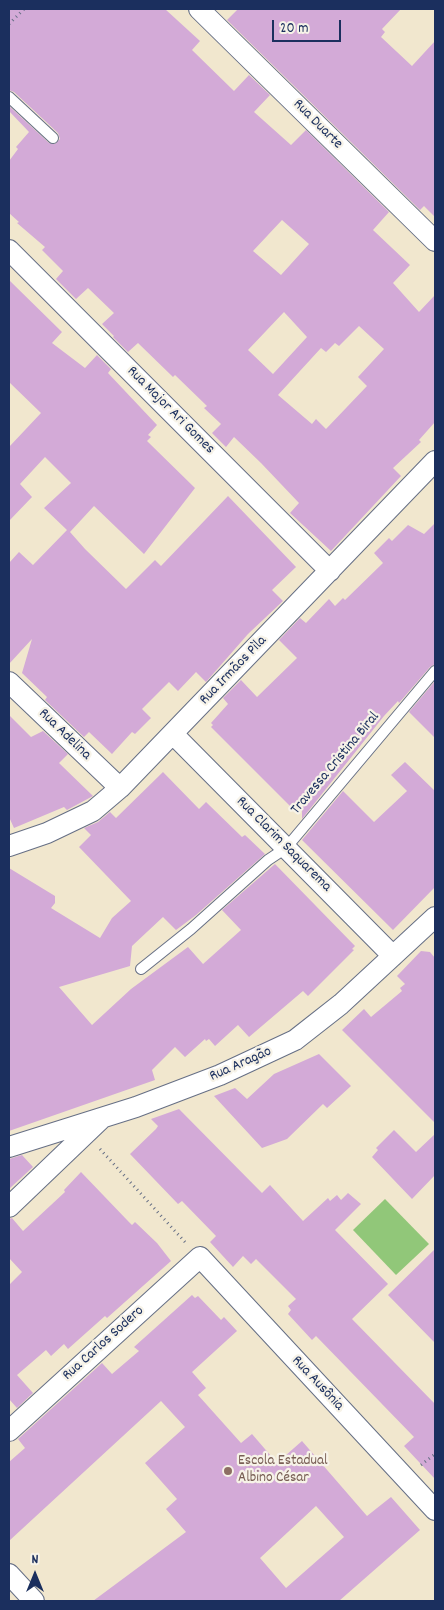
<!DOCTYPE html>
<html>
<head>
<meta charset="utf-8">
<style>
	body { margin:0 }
	#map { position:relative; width:444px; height:1610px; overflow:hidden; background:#f1e7ce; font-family:Dekko,sans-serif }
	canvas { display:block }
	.frame { position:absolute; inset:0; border:10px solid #1b2f5e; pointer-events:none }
	.north { position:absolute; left:10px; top:1550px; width:50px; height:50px; -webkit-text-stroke:4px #f7f3e8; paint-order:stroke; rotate:0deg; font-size:14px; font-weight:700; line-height:20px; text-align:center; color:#1b2f5e }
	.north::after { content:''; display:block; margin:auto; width:18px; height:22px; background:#1b2f5e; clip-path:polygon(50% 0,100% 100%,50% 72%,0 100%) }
	.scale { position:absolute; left:272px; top:20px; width:69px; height:22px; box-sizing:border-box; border:2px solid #1b2f5e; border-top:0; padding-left:6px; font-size:15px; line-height:18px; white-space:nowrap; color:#1b2f5e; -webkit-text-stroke:4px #f7f3e8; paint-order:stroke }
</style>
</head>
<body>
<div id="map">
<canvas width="444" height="1610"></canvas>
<div class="frame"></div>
<div class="north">N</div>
<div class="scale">20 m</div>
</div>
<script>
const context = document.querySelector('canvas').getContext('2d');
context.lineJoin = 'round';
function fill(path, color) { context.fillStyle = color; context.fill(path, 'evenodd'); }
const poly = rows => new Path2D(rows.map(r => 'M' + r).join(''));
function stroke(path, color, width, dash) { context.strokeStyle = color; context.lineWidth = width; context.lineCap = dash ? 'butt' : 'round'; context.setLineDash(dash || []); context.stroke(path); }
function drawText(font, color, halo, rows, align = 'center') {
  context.font = font + ' Dekko,sans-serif'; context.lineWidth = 4.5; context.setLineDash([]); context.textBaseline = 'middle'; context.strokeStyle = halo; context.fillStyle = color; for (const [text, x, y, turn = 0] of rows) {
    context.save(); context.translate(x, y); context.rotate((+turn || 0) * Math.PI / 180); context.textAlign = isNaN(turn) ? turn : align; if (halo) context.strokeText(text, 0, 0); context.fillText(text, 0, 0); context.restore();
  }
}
const green = poly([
	[385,1199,429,1244,396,1275,353,1230]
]);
const building = poly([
	[9,9,165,9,200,41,192,50,234,91,249,75,270,95,254,112,291,145,306,130,389,212,373,230,410,265,393,283,419,312,435,295,435,422,419,440,421,442,393,468,401,476,331,551,290,513,299,503,261,463,234,437,226,447,212,433,221,424,204,408,207,406,175,375,173,377,138,343,128,352,113,337,114,336,102,324,114,313,88,288,76,299,56,279,63,271,42,250,45,247,17,223,19,222,9,213,9,161,18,149,16,147,29,132,9,111,9,106,49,143,55,144,60,139,58,133,14,92,9,90],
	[282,220,309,244,281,275,253,251],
	[284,312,307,337,273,374,248,350],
	[359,326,384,349,358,377,367,386,326,429,316,419,312,424,278,395,321,348,326,352,335,343,339,346],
	[238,9,401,9,382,29,385,32,381,37,412,66,435,41,435,217,424,206,420,210,227,20],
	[9,280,62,332,52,343,85,368,97,355,111,369,108,373,157,425,148,435,151,437,147,441,195,488,144,554,94,506,70,532,85,549,126,589,155,560,161,566,228,496,296,567,272,590,283,601,248,634,206,682,196,672,178,691,169,682,142,709,151,718,135,734,132,732,112,754,89,732,84,737,45,700,47,697,22,673,32,639,9,664,9,563,19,552,33,565,67,530,44,508,71,483,45,457,20,484,32,497,9,521,9,447,41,413,9,382],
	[435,523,435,664,430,667,399,703,398,701,384,716,302,819,302,802,294,810,211,727,213,725,211,723,228,704,223,698,241,680,257,697,297,658,279,640,300,618,306,623,329,599,335,606,343,598,345,600,383,563,374,553,389,538,392,541,408,525,424,534],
	[435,681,435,738,409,712],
	[9,715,31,737,43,731,68,754,59,763,93,796,67,810,64,807,14,828,9,817],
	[405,762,435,791,435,887,393,930,302,840,343,791,374,822,407,791,391,775],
	[163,772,199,809,206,802,242,837,245,835,265,854,196,915,176,930,163,917,132,946,130,966,59,987,92,1025,131,989,188,947,203,964,241,930,222,910,275,864,355,946,352,949,354,950,308,996,303,991,249,1037,238,1025,215,1046,209,1039,206,1041,205,1039,185,1057,175,1047,152,1070,155,1080,9,1131,9,868,55,896,55,903,51,908,100,938,112,918,131,901,79,847,91,835,84,828,98,822,110,812,116,818],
	[421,951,430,952,435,958,435,1123,342,1030,364,1009,371,1017,402,991,400,988,405,984,397,976],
	[319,1054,351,1086,327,1108,323,1104,287,1139,262,1148,214,1096,235,1088,247,1099,274,1074],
	[179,1109,262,1193,270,1185,303,1221,328,1198,330,1201,337,1195,341,1200,348,1193,361,1204,335,1230,388,1284,352,1319,435,1404,435,1479,404,1446,414,1437,316,1336,312,1340,288,1314,291,1310,288,1306,296,1299,256,1259,251,1264,243,1256,233,1267,210,1242,216,1236,182,1201,178,1204,130,1154,156,1129,158,1126,151,1119],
	[394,1130,416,1152,435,1134,435,1175,412,1199,372,1157,378,1150,376,1148],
	[22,1155,33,1167,9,1189,9,1159],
	[81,1172,127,1220,132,1225,135,1222,157,1243,171,1261,107,1318,105,1316,68,1349,64,1344,51,1356,46,1350,17,1375,33,1393,17,1408,9,1399,9,1285,22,1272,9,1258,9,1219,12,1218,23,1231,65,1192,64,1190],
	[435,1249,435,1343,388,1295],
	[192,1295,195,1298,198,1296,221,1320,224,1317,237,1331,192,1372,206,1388,198,1395,241,1443,252,1434,277,1463,302,1441,367,1516,391,1497,420,1530,339,1601,93,1601,186,1532,166,1509,177,1499,145,1463,185,1427,161,1401,9,1541,9,1462,25,1448,18,1439,102,1363,112,1374,139,1351,134,1347],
	[316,1506,344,1537,286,1588,260,1558]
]);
const path = poly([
	[9,24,24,9],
	[100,1149,185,1242],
	[421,1465,435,1454]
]);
const lane = poly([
	[9,97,53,138],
	[141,969,191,929,268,860,286,848,435,671]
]);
const street = poly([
	[199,9,435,241],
	[9,250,330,571],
	[9,682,120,788],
	[173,734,393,956],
	[9,846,47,833,93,811,120,788,435,461],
	[9,1147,136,1107,220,1075,295,1040,341,1004,435,917],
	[9,1207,101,1119],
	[9,1431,200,1257,435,1510],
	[9,1574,34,1601]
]);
const markers = [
	[228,1471,5,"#8d6e63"]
];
const streetNames = [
	["Rua Duarte",317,125,45],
	["Rua Major Ari Gomes",170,411,45],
	["Rua Irmãos Pìla",234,671,-46],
	["Rua Adelina",64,735,44],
	["Travessa Cristina Biral",336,764,-50],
	["Rua Clarim Saquarema",283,845,45],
	["Rua Aragão",241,1065,-24],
	["Rua Carlos Sodero",104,1344,-42],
	["Rua Ausônia",317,1384,47]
];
const educationNames = [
	["Escola Estadual",238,1462],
	["Albino César",238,1479]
];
fill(green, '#91c779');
fill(building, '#d3aad7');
stroke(lane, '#666f85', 12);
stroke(street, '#666f85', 22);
stroke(path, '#666f85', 3, [1, 4]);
stroke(lane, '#fff', 10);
stroke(street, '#fff', 20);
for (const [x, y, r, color] of markers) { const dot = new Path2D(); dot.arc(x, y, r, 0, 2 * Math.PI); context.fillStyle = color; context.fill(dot); stroke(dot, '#f7f3e8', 2); }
drawText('15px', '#1b2f5e', '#f7f3e8', streetNames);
drawText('15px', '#785e54', '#f7f3e8', educationNames, 'left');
</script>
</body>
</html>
